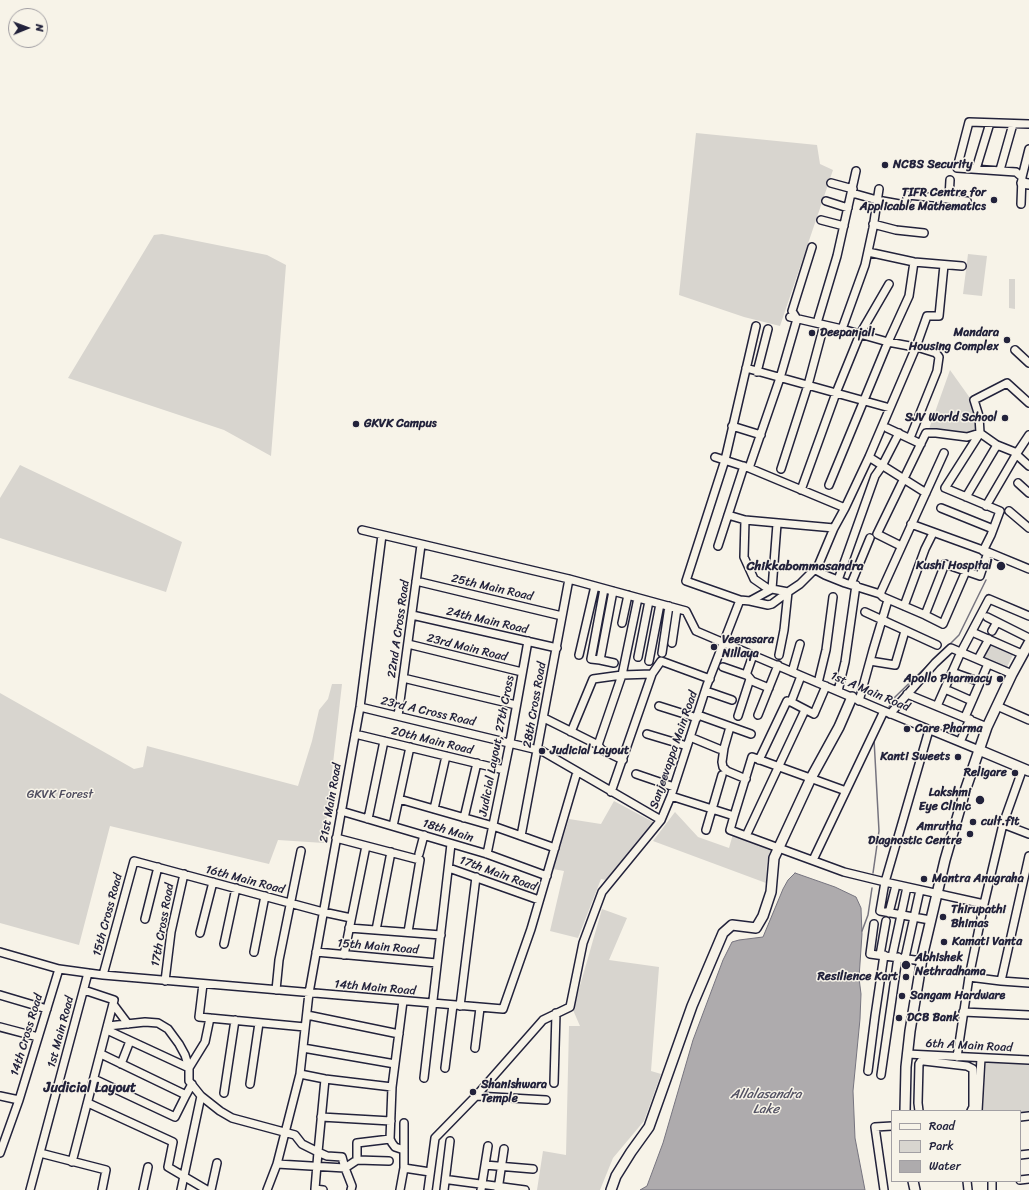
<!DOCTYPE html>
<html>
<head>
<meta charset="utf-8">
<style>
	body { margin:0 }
	#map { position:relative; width:1029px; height:1190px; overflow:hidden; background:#f7f3e8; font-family:Sriracha,sans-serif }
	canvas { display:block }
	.legend { position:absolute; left:891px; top:1110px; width:130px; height:72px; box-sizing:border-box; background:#f7f3e8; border:1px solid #a29fa3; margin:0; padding:5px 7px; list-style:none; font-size:12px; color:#22223b }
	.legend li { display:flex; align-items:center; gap:8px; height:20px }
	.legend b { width:20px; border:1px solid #a29fa3 }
	.north { position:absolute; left:8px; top:8px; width:40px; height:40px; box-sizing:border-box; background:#f7f3e8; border:1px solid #a29fa3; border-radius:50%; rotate:89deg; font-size:11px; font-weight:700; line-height:16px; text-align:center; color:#22223b }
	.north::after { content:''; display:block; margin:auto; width:14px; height:18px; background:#22223b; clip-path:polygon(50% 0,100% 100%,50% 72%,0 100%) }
</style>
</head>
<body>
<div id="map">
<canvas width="1029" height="1190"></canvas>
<ul class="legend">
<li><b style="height:5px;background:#f7f3e8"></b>Road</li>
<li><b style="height:11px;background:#d8d5cf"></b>Park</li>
<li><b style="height:11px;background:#aeabad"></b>Water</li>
</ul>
<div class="north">N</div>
</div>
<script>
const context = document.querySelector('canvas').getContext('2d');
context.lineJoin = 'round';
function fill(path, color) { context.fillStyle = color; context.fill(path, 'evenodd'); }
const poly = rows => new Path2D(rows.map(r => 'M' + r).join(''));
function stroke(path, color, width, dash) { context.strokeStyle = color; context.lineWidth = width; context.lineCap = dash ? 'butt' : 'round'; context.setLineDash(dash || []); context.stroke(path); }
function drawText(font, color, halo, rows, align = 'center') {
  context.font = font + ' Sriracha,sans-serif'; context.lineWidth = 3; context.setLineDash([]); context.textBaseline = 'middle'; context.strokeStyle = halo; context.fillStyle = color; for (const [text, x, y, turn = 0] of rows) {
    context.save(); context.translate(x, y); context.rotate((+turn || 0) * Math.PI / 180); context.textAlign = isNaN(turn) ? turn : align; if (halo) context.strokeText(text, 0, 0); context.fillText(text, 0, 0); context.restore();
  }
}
const green = poly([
	[696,133,817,145,820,164,833,170,780,326,744,317,679,295],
	[162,234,267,255,286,265,271,456,224,430,68,378,154,235],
	[968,254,987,256,982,296,963,294],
	[1009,279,1015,279,1015,309,1009,308],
	[950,370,970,398,977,427,976,433,967,435,929,429],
	[20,465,182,542,166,592,0,538,0,498],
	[990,642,1014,653,1006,669,981,658],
	[332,684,342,684,324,843,278,840,269,864,110,826,79,945,0,923,0,693,134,769,143,767,147,746,298,786,312,741,319,710,328,699],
	[614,801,655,823,606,880,601,879,578,938,550,931,564,871,553,869,569,819,601,824],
	[675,812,698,837,729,848,733,834,772,848,767,862,766,883,653,841],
	[602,909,627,918,609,960,659,967,651,1071,661,1074,644,1121,613,1158,600,1190,537,1190,543,1151,566,1155,569,1026,580,1026,573,1010],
	[986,1062,1029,1063,1029,1114,1020,1114,1020,1111,983,1111]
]);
const water = poly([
	[795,873,835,887,856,897,861,908,862,934,859,978,861,994,860,1019,853,1091,855,1138,865,1190,640,1190,647,1186,663,1143,693,1040,723,960,732,942,739,940,763,937,783,889,788,880,795,873]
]);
const stream = poly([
	[946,648,959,635,986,580],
	[889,707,895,697,931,662],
	[873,873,879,831,874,739],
	[862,931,868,915,872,888]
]);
const street = poly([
	[976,169,990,123],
	[1000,170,1013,124],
	[1022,177,1029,149],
	[831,183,853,189],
	[852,193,877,200,905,205,908,195,967,201],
	[949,198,950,180],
	[826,201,848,208],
	[1021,204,1022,177,1016,172,957,168,969,122,1029,124],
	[821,220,844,226],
	[873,224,896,230,924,233],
	[868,252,914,262,962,266],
	[790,317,842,329,888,342,920,348,936,353,939,357,937,371,910,438],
	[817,323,837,256,856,171],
	[842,329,865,265,873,228,879,189],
	[1015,350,1029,363],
	[746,368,890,408],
	[757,372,768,329],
	[732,426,761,435],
	[887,428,921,444],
	[980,433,997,445,1017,453,986,506],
	[1017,453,1029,435],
	[1017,455,1029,466],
	[715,457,749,468,845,508],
	[869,457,926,493],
	[749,468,780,378,797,319,792,311,812,247],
	[781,469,808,385,824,325],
	[1018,483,1029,493],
	[829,485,888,342,909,296,914,262],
	[801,490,836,393,860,334,889,284],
	[966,497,997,445],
	[941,508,993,529],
	[1009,511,1029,528],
	[728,515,745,520],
	[911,524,988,552,1029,569],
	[362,530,569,579,686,611,696,631,884,711,979,750],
	[718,546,744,466],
	[901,546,877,534,926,433,936,433,967,437,980,433],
	[983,551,991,535,1000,511,945,488,980,433,979,416,974,400,1007,383,1029,403],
	[814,569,825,575,845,583,880,594,883,597,925,615,945,564,980,576,988,552],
	[838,580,875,476,882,466,899,433],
	[416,581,562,616],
	[851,584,870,538],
	[772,589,777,524],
	[770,590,754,579,744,557,745,520,834,528],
	[613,591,600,660,614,663],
	[880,594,944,453],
	[740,600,750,601,772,589,788,592,800,584,818,566,834,528,845,508,869,457,916,347,927,316,939,316,944,265],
	[750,601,768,605,772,604,788,592],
	[904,606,925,549,933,533],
	[865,612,937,645],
	[412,615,557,648],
	[925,615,943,624,966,571],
	[987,617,1029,638],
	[622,623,628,595],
	[992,631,997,622],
	[972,632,1022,654],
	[672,643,677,609],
	[408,644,522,672],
	[662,653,669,606],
	[579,655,595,586],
	[779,655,784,630,788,592],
	[638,657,649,601],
	[978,659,989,639],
	[600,660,591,659,604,589],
	[649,661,660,604],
	[870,661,895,665,905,631],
	[723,667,746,675,753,655],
	[792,672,800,644],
	[952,672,980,682],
	[748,676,752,681,769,688],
	[403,678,516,705],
	[818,683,826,650,833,597],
	[945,689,972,701,965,717],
	[706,691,732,700],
	[838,691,845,662,856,585],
	[907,694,987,727],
	[859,701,873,650,888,600],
	[972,701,988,664],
	[791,702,814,714,826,686],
	[659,706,697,718],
	[937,706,961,652,989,599,1029,616],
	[997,706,1029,720],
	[360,707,542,751,661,820],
	[805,710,746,836,844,872,885,882,984,904],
	[890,714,935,663,951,648,1012,674],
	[698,715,751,734],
	[758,715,778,665],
	[398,716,421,545],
	[738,716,750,679],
	[544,718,598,745],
	[730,727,724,748,722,762,723,767,727,771,746,779],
	[929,730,885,882,880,911,930,920],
	[571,732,593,679,622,675,638,598],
	[355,734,504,770],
	[647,734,687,746],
	[690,737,719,749],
	[960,742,970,719],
	[598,745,622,675,652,674,661,661,710,679],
	[598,745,602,750,623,760],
	[759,760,787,701,791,702,801,676],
	[636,774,674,787],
	[611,792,652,674],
	[671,796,734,816,752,757,846,791],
	[399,799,493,826,555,848],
	[434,809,446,756],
	[341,811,487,854,547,876],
	[734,816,730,830,746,836],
	[464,818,477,763],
	[368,819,384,741],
	[1003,824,1029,834],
	[393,826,410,747],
	[706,830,722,775],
	[521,836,569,579],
	[336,838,420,860,408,932],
	[419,854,424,835],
	[487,854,510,742,528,641],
	[813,860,884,711],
	[449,868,539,900],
	[889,913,896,885],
	[145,919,158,867],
	[874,924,870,954,922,961],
	[349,928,441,935],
	[376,930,391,852],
	[200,933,213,882],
	[224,944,236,888],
	[0,952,59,969,103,975,503,1009,531,929,577,772],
	[254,952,265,896],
	[316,952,437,963],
	[344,955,366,846],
	[880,955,886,921],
	[892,957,907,887],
	[905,958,920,890],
	[103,975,134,861,323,912,351,918],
	[969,977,1001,981,1029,983],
	[165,981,171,932,184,874],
	[1001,981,1029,856],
	[203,984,199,1017,305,1027],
	[276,990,279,960,301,851],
	[0,995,47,1009],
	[113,1004,128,1024],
	[460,1006,476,877],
	[963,1012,1029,1015],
	[307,1015,399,1034],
	[108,1026,145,1022,158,1023,168,1029,179,1044,185,1055,189,1068],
	[0,1027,38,1037],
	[107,1030,189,1068,189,1081,201,1096,220,1111,232,1118,295,1135,302,1144,318,1152,315,1189,323,1190],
	[303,1048,395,1064],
	[475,1048,480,1008],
	[101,1054,186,1095,192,1084],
	[907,1054,1029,1060],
	[957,1057,969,977,984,904,1003,824,1023,768],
	[121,1064,130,1041],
	[189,1068,205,1042,210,1018],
	[445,1068,453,1005],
	[868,1071,875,1016,884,955],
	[300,1074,325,1079,392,1087],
	[881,1075,898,957],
	[424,1078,451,844],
	[94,1079,175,1117,186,1095],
	[325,1079,318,1152,327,1156,342,1157,345,1168,357,1160,389,1161],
	[554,1083,556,1013],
	[250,1084,259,1023],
	[224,1093,235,1020],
	[0,1096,19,1100],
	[476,1096,546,1100],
	[88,1103,173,1142,168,1167,207,1190],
	[919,1111,918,1103,919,1064,921,1061,924,1061,967,1066,973,1069,973,1107,971,1111],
	[978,1111,981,1058],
	[321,1117,391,1121],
	[1020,1117,1029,1116],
	[390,1139,392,1143,395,1147,404,1150],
	[0,1153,19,1100,59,969],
	[40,1153,106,1170,102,1190],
	[1020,1155,1029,1154],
	[357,1160,357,1143,390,1139,392,1087,403,1001],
	[72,1162,114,1000,84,990],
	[277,1164,345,1168,352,1186,351,1190],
	[485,1165,533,1169],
	[404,1168,430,1172],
	[450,1180,525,1190],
	[1020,1180,1029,1179],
	[967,1181,968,1190],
	[992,1181,992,1190],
	[30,1190,88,973],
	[143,1190,148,1167],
	[181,1190,201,1096],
	[211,1190,217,1163],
	[267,1190,277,1164,300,1074,309,993,360,707,382,535],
	[400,1190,404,1168,404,1123],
	[428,1190,435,1138,476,1096,543,1020,570,1007,583,943,602,892,661,820,671,796,707,685,740,600,686,581,725,460,756,326],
	[444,1190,450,1141],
	[481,1190,488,1146],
	[498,1190,504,1149],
	[884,1190,875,1127,892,1126]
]);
const secondary = poly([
	[1022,183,1029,184],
	[979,750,1029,771],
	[905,1111,906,1067,910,1031,923,953,945,860,965,791,987,727,1012,674,1029,643],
	[913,1181,915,1190],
	[611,1190,616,1176,631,1152,649,1127,692,1006,723,933,732,925,756,928,763,916,771,892,774,858,811,778,839,727,852,697]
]);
const markers = [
	[885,165,4,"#22223b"],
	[994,200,4,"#22223b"],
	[812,333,4,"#22223b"],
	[1007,340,4,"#22223b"],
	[1005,418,4,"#22223b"],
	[356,424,4,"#22223b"],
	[1001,566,5,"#22223b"],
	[714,647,4,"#22223b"],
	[1000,679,4,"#22223b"],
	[907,729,4,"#22223b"],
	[542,751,4,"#22223b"],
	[958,757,4,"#22223b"],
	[1015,773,4,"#22223b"],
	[980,800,5,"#22223b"],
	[973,822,4,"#22223b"],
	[970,834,4,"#22223b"],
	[924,879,4,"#22223b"],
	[943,917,4,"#22223b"],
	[944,942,4,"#22223b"],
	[906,965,5,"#22223b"],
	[906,977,4,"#22223b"],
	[902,996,4,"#22223b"],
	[899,1018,4,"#22223b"],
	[473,1092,4,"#22223b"]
];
const poiNames = [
	["NCBS Security",893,165],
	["TIFR Centre for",986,193,"right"],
	["Applicable Mathematics",986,207,"right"],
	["Deepanjali",820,333],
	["Mandara",999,333,"right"],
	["Housing Complex",999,347,"right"],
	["SJV World School",997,418,"right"],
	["GKVK Campus",364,424],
	["Kushi Hospital",992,566,"right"],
	["Veerasara",722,640],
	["Nillaya",722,654],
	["Apollo Pharmacy",992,679,"right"],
	["Care Pharma",915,729],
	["Judicial Layout",550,751],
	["Kanti Sweets",950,757,"right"],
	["Religare",1007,773,"right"],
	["Lakshmi",971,793,"right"],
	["Eye Clinic",971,807,"right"],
	["cult.fit",981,822],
	["Amrutha",962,827,"right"],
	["Diagnostic Centre",962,841,"right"],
	["Mantra Anugraha",932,879],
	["Thirupathi",951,910],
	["Bhimas",951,924],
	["Kamati Vanta",952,942],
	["Abhishek",915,958],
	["Nethradhama",915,972],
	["Resilience Kart",898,977,"right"],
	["Sangam Hardware",910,996],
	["DCB Bank",907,1018],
	["Shanishwara",481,1085],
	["Temple",481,1099]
];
const streetNames = [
	["25th Main Road",492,588,13],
	["24th Main Road",487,621,13],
	["22nd A Cross Road",399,629,-82],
	["23rd Main Road",467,648,14],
	["1st A Main Road",870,692,23],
	["28th Cross Road",535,705,-80],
	["23rd A Cross Road",428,712,13],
	["20th Main Road",432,741,14],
	["Judicial Layout, 27th Cross",497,746,-79],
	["Sanjeevappa Main Road",674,750,-71],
	["21st Main Road",331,803,-80],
	["18th Main",448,831,17],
	["17th Main Road",498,874,20],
	["16th Main Road",245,880,15],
	["15th Cross Road",108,915,-75],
	["17th Cross Road",163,925,-80],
	["15th Main Road",378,947,5],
	["14th Main Road",375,988,5],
	["1st Main Road",61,1032,-75],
	["14th Cross Road",27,1035,-73],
	["6th A Main Road",969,1046,3]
];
const parkNames = [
	["GKVK Forest",60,795]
];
const neighbourhoodNames = [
	["Chikkabommasandra",805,567]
];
const waterNames = [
	["Allalasandra",766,1095],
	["Lake",766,1110]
];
const quarterNames = [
	["Judicial Layout",90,1088]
];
fill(green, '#d8d5cf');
fill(water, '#aeabad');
stroke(water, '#76747f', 1);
stroke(stream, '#76747f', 1.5);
stroke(street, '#22223b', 10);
stroke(secondary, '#22223b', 12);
stroke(street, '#f7f3e8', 7);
stroke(secondary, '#f7f3e8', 9);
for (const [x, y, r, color] of markers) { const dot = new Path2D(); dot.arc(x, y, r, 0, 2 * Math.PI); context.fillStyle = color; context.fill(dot); stroke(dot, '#f7f3e8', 1.5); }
drawText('bold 12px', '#22223b', '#f7f3e8', poiNames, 'left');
drawText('12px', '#22223b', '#f7f3e8', streetNames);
drawText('12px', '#504f60', '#f7f3e8', parkNames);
drawText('bold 13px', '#22223b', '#f7f3e8', neighbourhoodNames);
drawText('italic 13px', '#535263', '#f7f3e8', waterNames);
drawText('bold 14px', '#22223b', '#f7f3e8', quarterNames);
</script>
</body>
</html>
